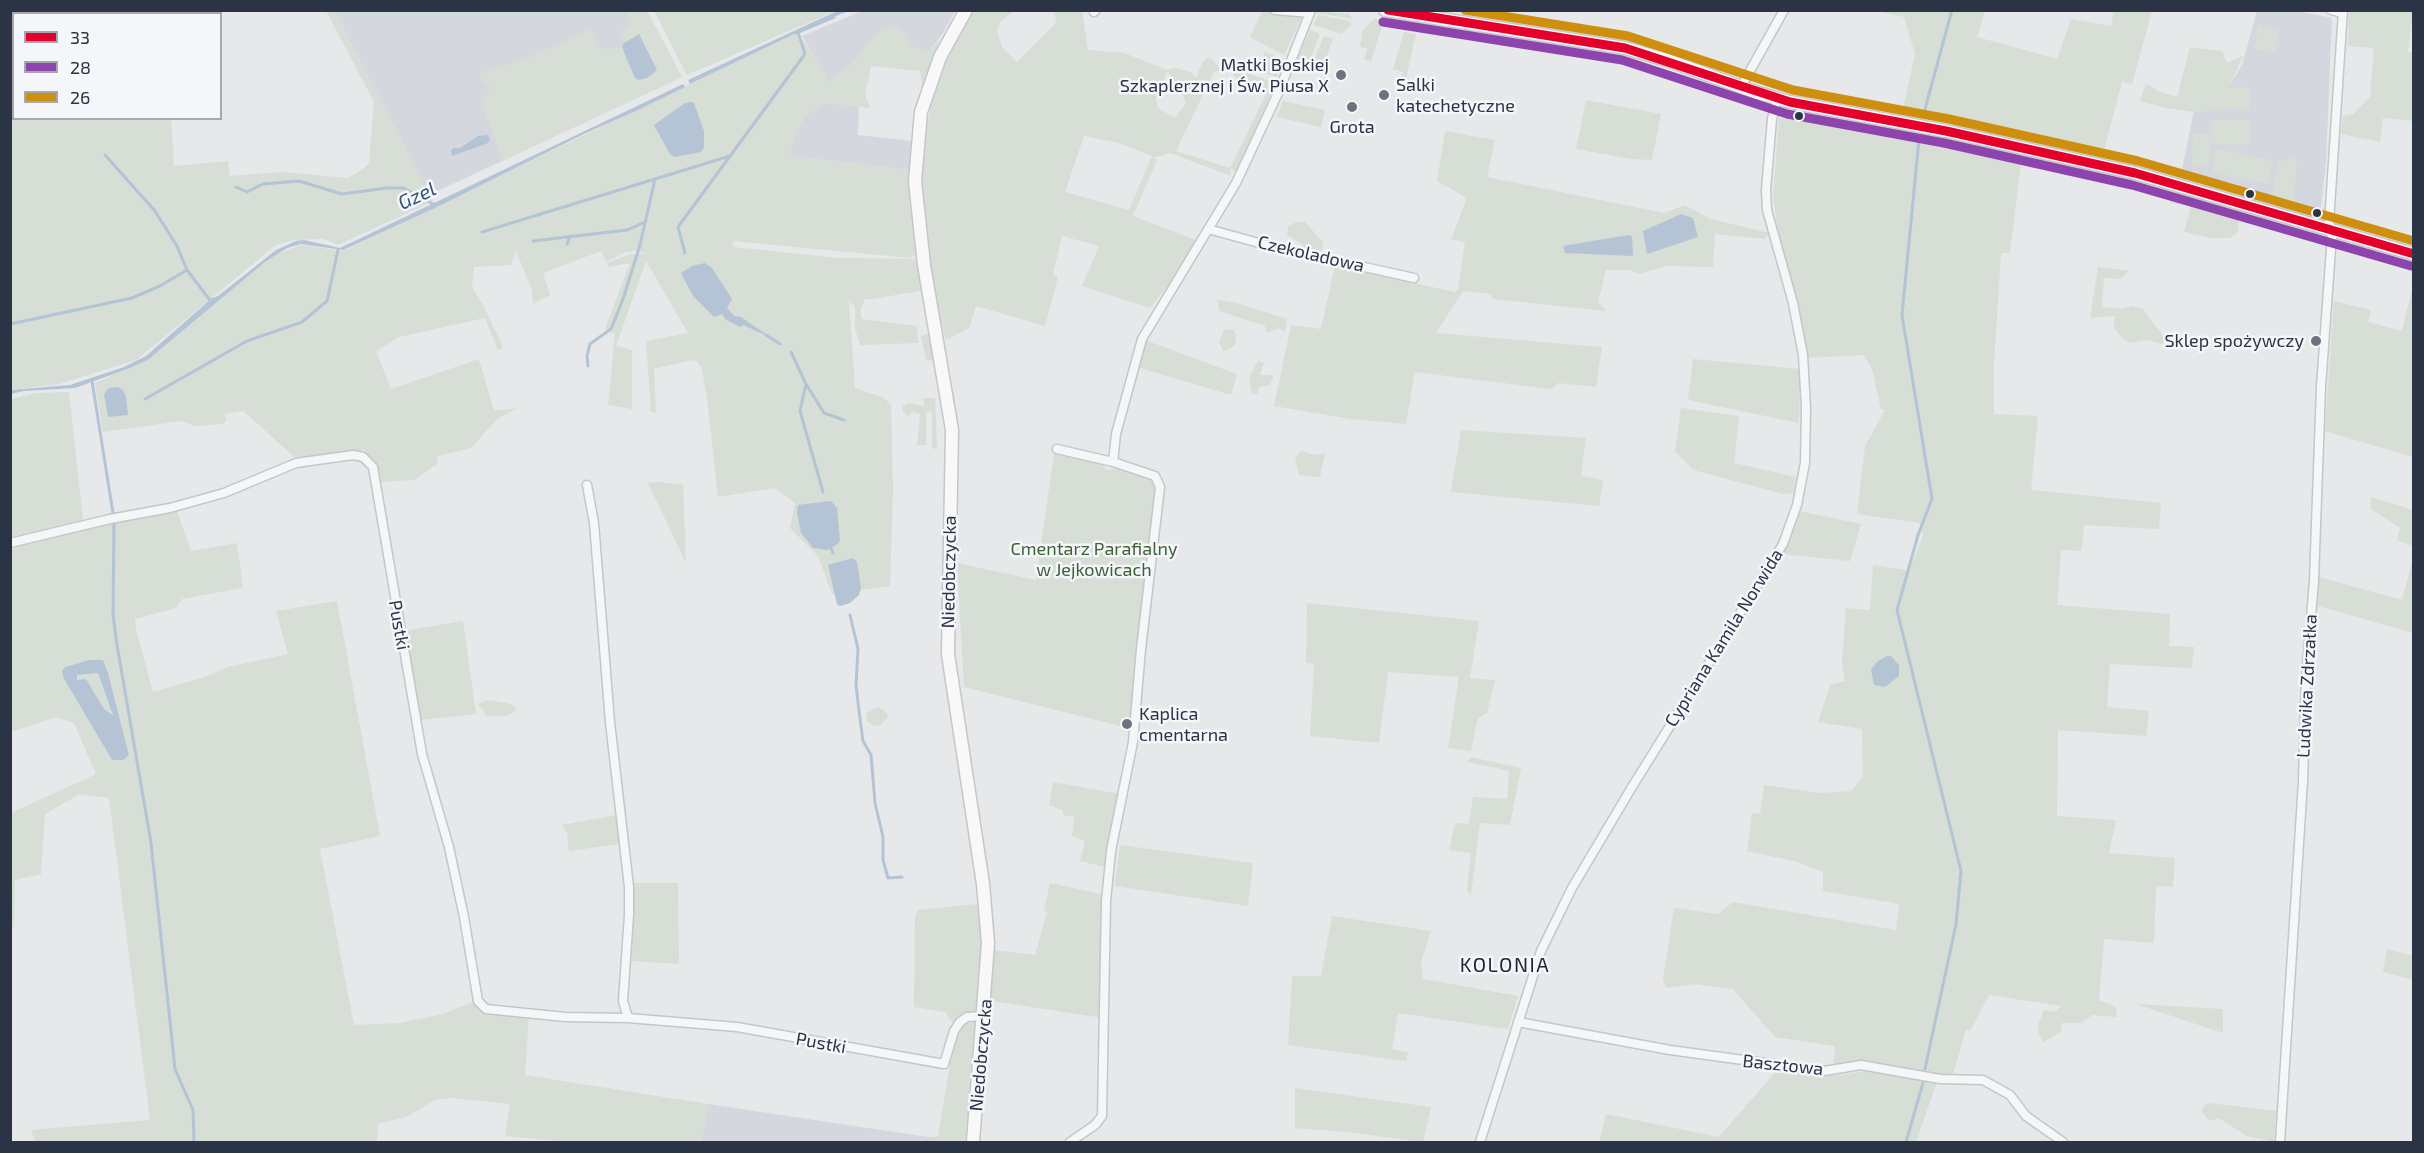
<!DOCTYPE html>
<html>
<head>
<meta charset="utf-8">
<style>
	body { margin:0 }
	#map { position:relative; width:2424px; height:1153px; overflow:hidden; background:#e6e8ea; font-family:"Exo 2",sans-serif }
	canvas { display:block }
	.frame { position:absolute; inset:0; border:12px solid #2b3445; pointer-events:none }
	.legend { position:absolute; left:12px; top:12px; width:210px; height:108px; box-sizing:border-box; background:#f4f6f9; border:2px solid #a4a8b1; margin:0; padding:8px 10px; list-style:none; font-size:18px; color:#2b3445 }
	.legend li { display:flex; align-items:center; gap:12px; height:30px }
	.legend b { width:30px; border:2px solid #a4a8b1 }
</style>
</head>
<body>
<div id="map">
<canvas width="2424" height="1153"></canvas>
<div class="frame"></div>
<ul class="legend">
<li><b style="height:8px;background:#e4002b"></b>33</li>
<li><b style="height:8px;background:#8e44ad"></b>28</li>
<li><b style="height:8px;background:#ce8f0e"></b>26</li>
</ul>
</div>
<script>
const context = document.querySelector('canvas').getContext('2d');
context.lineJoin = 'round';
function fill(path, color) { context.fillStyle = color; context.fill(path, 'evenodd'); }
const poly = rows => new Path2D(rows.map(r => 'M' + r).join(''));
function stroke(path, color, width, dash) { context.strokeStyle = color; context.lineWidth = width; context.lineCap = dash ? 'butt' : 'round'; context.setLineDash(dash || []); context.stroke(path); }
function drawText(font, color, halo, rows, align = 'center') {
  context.font = font + ' "Exo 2",sans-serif'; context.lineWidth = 5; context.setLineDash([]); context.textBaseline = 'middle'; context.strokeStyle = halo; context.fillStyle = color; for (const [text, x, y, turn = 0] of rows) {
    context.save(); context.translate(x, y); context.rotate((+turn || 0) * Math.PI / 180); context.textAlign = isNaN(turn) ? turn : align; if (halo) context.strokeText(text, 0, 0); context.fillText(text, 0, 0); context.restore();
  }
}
const built = poly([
	[335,11,647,11,682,77,429,195],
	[862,11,955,11,943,33,928,52,895,41,898,28,829,82,802,36],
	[2257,11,2296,11,2332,18,2326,161,2320,216,2182,170,2195,105,2215,108,2242,65],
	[824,103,859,106,858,135,913,141,910,170,789,156,794,137,805,117],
	[708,1104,928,1137,938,1137,937,1142,701,1142]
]);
const green = poly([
	[163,10,164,13,14,14,14,118,171,119,174,166,228,161,230,176,282,172,348,178,362,170,369,163,374,102,326,11,335,11,433,201,338,245,324,239,294,240,276,245,136,360,59,384,11,390,10,11],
	[625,10,646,11,682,77,502,161,481,101,491,88,479,80,481,72,521,60,592,29,601,49,622,47,629,68,657,70,639,35,626,42,618,36,622,30,631,26],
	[1053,10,1082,11,1088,50,1124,53,1167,70,1174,68,1191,72,1196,78,1203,61,1210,57,1222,70,1214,72,1176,151,1230,168,1268,90,1233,76,1235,69,1276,83,1236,172,1230,169,1231,176,1170,153,1153,158,1157,160,1133,216,1198,241,1182,268,1150,308,1082,286,1099,246,1062,236,1053,274,1058,277,1045,326,976,306,969,328,946,340,937,306,923,220,922,180,925,139,931,106,946,63,971,11,1014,11,1001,21,997,31,1002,47,1017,62,1057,22],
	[1167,71,1180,88,1186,103,1175,118,1158,108,1156,99],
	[1084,136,1119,143,1152,156,1129,210,1065,192],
	[654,11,835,11,687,75],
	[1262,11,1303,14,1284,55,1250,37],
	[1317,11,1349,14,1353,19,1317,13],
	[1875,11,1985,11,1977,37,2057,59,2071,19,2111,26,2114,11,2152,11,2132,84,2122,82,2102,158,1902,113,1915,54,1904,17],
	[2349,11,2413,11,2408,52,2413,53,2413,121,2383,118,2380,142,2341,134,2343,116,2353,114,2370,97,2374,48,2348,46],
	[1318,15,1350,21,1351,25,1342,34,1313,25],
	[1374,19,1384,20,1371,61,1364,60,1367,48,1360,47,1363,30],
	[895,26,902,29,913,47,928,52,939,40,923,90,920,71,871,66,865,94,870,108,824,103,805,117,794,137,789,156,910,170,916,254,911,258,732,241,734,247,838,258,916,259,918,262,925,290,873,299,865,299,860,312,862,319,917,326,918,343,860,345,855,328,855,307,849,301,855,388,884,398,891,405,893,489,890,586,832,594,818,556,790,528,795,503,775,488,718,497,708,406,702,369,698,362,692,360,654,369,656,413,651,412,646,341,688,333,646,261,616,346,632,350,632,409,608,405,615,334,605,329,630,263,608,267,607,263,631,254,645,254,636,251,626,252,606,262,601,251,543,273,550,295,533,304,532,290,516,251,511,265,474,267,472,287,483,305,503,347,498,350,485,318,399,337,376,351,391,389,479,359,494,411,517,408,496,420,471,448,438,456,437,464,414,480,380,482,365,450,299,461,243,411,224,414,227,420,223,424,196,426,180,421,103,432,95,383,152,357,260,266,279,253,301,245,343,251,797,33,808,47,829,81,852,63,876,33],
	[2258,26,2279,29,2276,52,2255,49],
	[1310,30,1320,34,1308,64,1297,60],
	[1404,32,1416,34,1404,87,1400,83,1403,72,1393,69],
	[1324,36,1333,39,1322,69,1312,65],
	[2190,47,2222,51,2227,63,2243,56,2228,88,2250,87,2249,111,2231,108,2203,112,2194,112,2166,108,2140,101,2146,83,2158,91,2177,97],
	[1265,52,1284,59,1277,77,1257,71],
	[1586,100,1661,114,1652,160,1631,159,1576,149],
	[1283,101,1325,110,1321,127,1277,117],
	[1810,117,1848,121,1854,119,1919,129,1914,178,1922,130,2022,155,2010,253,2001,253,1994,365,1994,414,2038,416,2031,490,2161,503,2159,529,2084,525,2081,551,2061,550,2057,605,2170,614,2169,646,2194,647,2192,668,2110,664,2107,707,2149,711,2146,736,2058,730,2057,816,2116,820,2109,853,2175,858,2173,887,2156,886,2154,943,2104,939,2099,1001,2108,1003,2117,1009,2116,1017,2092,1015,2081,1023,2062,1023,2061,1032,2043,1042,2039,1035,2038,1025,2044,1010,2055,1012,2061,1006,1989,995,1970,1031,1966,1030,1953,1074,1941,1075,1878,1064,1833,1068,1835,1046,1775,1037,1733,989,1694,984,1666,988,1663,979,1674,908,1718,914,1733,902,1896,930,1899,904,1823,891,1823,872,1798,862,1747,851,1752,813,1760,814,1764,785,1820,793,1851,791,1863,777,1862,729,1818,722,1830,685,1845,681,1842,661,1846,608,1870,610,1873,565,1906,570,1914,559,1923,535,1920,523,1857,514,1865,446,1885,410,1881,409,1872,369,1864,355,1808,358,1803,330,1781,249,1773,198,1779,118,1810,121],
	[2212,120,2251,120,2250,145,2211,144],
	[1445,131,1495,140,1487,177,1664,213,1685,205,1710,219,1770,233,1764,239,1715,234,1713,267,1666,266,1639,274,1630,270,1606,270,1598,302,1606,311,1493,299,1491,294,1463,291,1436,333,1602,347,1596,387,1558,383,1551,389,1415,372,1406,424,1350,419,1274,406,1291,325,1321,329,1335,266,1455,292,1458,289,1465,242,1451,239,1467,198,1437,181],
	[2193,134,2210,134,2209,165,2192,165],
	[2216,149,2273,160,2268,184,2212,173],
	[2287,159,2297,159,2294,204,2272,196,2278,161],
	[2170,188,2239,209,2238,229,2236,234,2229,238,2211,238,2184,232,2191,206,2171,203],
	[1296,222,1305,222,1322,241,1323,248,1318,254,1302,248,1302,244,1287,235,1288,227],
	[2098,267,2129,271,2120,279,2104,278,2102,307,2123,309,2132,306,2143,309,2165,339,2162,344,2147,340,2131,343,2123,339,2114,328,2115,316,2090,318],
	[2413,286,2414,457,2413,457,2325,431,2334,301,2371,310,2368,322,2402,331],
	[1217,300,1237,303,1287,319,1285,332,1278,328,1267,333,1265,326,1219,311],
	[1228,329,1234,330,1236,336,1235,345,1228,350,1223,351,1219,342,1224,330],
	[930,333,934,360,926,361,921,336],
	[1145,340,1237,374,1231,395,1137,367],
	[1693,359,1800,369,1799,423,1688,400],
	[1258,361,1264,363,1260,375,1274,375,1270,385,1259,387,1257,394,1252,394,1249,378],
	[69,392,83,520,11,537,11,399,36,393],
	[923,398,935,398,937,449,932,448,932,411,926,412,926,445,917,445,920,414,912,412,908,417,902,411,903,406,908,403,924,406],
	[1681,408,1739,416,1734,463,1796,477,1793,493,1783,494,1693,470,1675,451],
	[1461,430,1586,438,1581,476,1603,480,1599,506,1451,492],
	[1301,451,1315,455,1325,453,1320,477,1299,475,1295,459],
	[1054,453,1103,464,1106,470,1116,469,1138,475,1154,482,1158,493,1135,667,1132,729,964,687,957,563,1036,580],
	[658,482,683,485,686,563,648,483],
	[2371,497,2413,510,2413,546,2397,540,2400,528,2371,509],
	[177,511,191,551,237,543,243,588,182,599,176,608,135,619,136,630,153,692,205,677,228,667,288,654,276,611,337,601,380,836,320,849,354,1025,399,1023,443,1014,472,1002,491,1013,529,1016,525,1075,708,1104,701,1142,570,1142,505,1136,510,1104,452,1098,435,1100,406,1117,378,1124,377,1142,35,1142,31,1130,150,1120,109,798,80,794,45,814,41,874,15,880,14,927,11,928,11,813,96,774,74,723,56,717,11,732,10,549,88,528],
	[89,660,108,673,129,755,112,760,63,677,62,671,65,667],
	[1799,511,1861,524,1850,561,1781,554],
	[2413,559,2413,633,2318,606,2319,577,2402,600],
	[1307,603,1479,621,1470,678,1495,680,1487,713,1478,718,1471,751,1448,748,1459,677,1388,672,1379,743,1310,736,1314,664,1306,663],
	[463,621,476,714,421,720,404,631],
	[98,673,111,710,116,717,104,709,86,679,77,681,76,675],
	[488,700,508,703,517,708,513,713,505,716,487,716,478,704],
	[878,707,887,713,888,717,881,725,874,726,867,721,867,713],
	[1470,757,1521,768,1510,825,1480,823,1471,895,1467,891,1471,853,1449,850,1455,823,1469,824,1473,797,1507,799,1509,771,1468,762],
	[1053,782,1120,794,1104,867,1080,861,1085,841,1072,836,1074,817,1063,815,1063,811,1049,805],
	[616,815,619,844,569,851,567,833,562,825],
	[1120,845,1253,863,1248,906,1115,886],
	[633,883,678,883,679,964,632,961],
	[1050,883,1101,894,1103,896,1103,1018,992,1001,991,1003,993,950,1035,955,1047,912,1044,911],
	[976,904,982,927,984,981,981,1011,969,1012,954,1024,945,1012,914,1007,915,917,918,910],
	[1332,916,1431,931,1421,962,1423,979,1518,996,1508,1029,1398,1013,1392,1049,1408,1052,1406,1061,1288,1045,1292,976,1321,976],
	[2387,949,2413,956,2413,980,2383,972],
	[2136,1004,2223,1009,2223,1033],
	[979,1021,971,1142,937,1142,950,1064,958,1033,966,1024],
	[1777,1070,1841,1075,1865,1071,1920,1077,1937,1082,1916,1142,1599,1142,1606,1114,1719,1137],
	[1295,1088,1431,1107,1423,1142,1347,1132,1295,1128],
	[2208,1103,2276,1111,2274,1142,2247,1136,2219,1118,2209,1121,2201,1110]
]);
const water = poly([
	[837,11,849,11,811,26,690,84,688,80],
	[639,34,657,70,647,78,639,80,635,78,622,47,623,44],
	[683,84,685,87,638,110,586,133,437,207,343,250,301,244,287,248,265,262,149,359,130,368,75,388,24,391,11,394,11,390,70,385,124,367,146,356,212,298,218,296,276,250,296,241,304,240,340,248],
	[690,102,694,103,704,131,704,147,701,152,675,157,670,154,654,125,685,103],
	[488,135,490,139,488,143,452,156,451,151,453,148,460,148,478,136],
	[1681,214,1693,218,1698,237,1647,254,1643,231],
	[1628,235,1632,236,1633,256,1565,253,1563,246],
	[705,263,712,268,732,299,727,308,734,316,741,317,770,337,743,325,740,327,725,319,722,314,714,317,693,296,681,273,692,266],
	[118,387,123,390,126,397,128,415,108,417,104,394,109,388],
	[831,501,837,508,840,540,838,544,827,550,813,548,801,533,797,512,798,505],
	[853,558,857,562,861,588,859,595,850,603,840,606,837,604,828,565],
	[1887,656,1891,656,1899,665,1899,676,1885,687,1874,685,1871,669,1878,661],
	[89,660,103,660,108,673,129,755,123,760,112,760,63,677,62,671,65,667],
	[98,673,111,710,114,716,104,709,86,679,77,680,77,675]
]);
const stream = poly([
	[796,33,834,17],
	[1925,109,1952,10],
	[1919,139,1902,315,1932,499,1918,535,1897,610,1961,871,1956,924,1925,1069],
	[105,155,155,211,177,246,187,270,212,303],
	[236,187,247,192,263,184,299,181,342,194,387,188,403,188,435,205],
	[482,232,730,156],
	[533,241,627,230,645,222],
	[567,244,570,236],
	[685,253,678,227,805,54,798,32],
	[10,324,132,298,160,286,187,270],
	[766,335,780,344],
	[791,352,806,384,800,411,823,492],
	[588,366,587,356,590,344,611,329,623,299,640,245,655,179],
	[92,381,113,513],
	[806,384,824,413,844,420],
	[145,399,247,341,302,322,327,301,338,250],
	[114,522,113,615,117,645,151,843,175,1069,193,1110,194,1142],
	[831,548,833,553],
	[850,615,858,649,856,685,859,711,863,741,871,755,875,803,883,837,883,860,888,878,902,877],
	[1906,1142,1923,1083]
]);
const street = poly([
	[1275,10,1310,13],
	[2331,10,2343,13],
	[1094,12,1096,10],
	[1741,87,1784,10],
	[1208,229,1270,246,1414,278],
	[1057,449,1113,462,1155,476,1160,487,1141,649,1133,742,1111,851,1106,901,1102,1116,1095,1125,1070,1142],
	[1113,462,1116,434,1142,339,1236,183,1279,91,1311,10],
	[587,485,594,523,610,722,629,887,629,915,623,1001,628,1018],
	[10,543,110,519,170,508,224,493,296,463,353,455,363,457,373,467,422,754,449,847,464,917,478,1001,486,1009,565,1017,628,1018,737,1027,944,1064,954,1031,960,1022,967,1017,984,1016],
	[1518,1022,1670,1050,1824,1071,1861,1065,1940,1079,1983,1080,2010,1095,2026,1116,2063,1142],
	[1480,1142,1541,951,1572,888,1632,787,1783,544,1797,505,1805,463,1806,408,1803,355,1793,303,1767,210,1766,190,1772,119,1777,99],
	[2280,1142,2303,781,2306,679,2314,580,2321,387,2332,235,2329,223,2343,10]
]);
const secondary = poly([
	[966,10,940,57,921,112,915,181,924,265,952,430,948,654,983,884,988,943,973,1142],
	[1385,10,1625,48,1667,60,1758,93,1790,102,1946,131,2135,173,2414,254]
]);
const bus1 = poly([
	[1388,10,1625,48,1790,102,1946,131,2135,173,2414,254]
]);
const bus2 = poly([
	[1383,22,1622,60,1787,114,1944,143,2132,185,2411,266]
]);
const bus3 = poly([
	[1465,10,1628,36,1793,90,1949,119,2138,161,2414,241]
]);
const markers = [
	[1341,75,6,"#6c737f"],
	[1384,95,6,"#6c737f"],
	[1352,107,6,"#6c737f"],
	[1799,116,5,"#2b3445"],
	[2250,194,5,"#2b3445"],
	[2317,213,5,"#2b3445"],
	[2316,341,6,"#6c737f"],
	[1127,724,6,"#6c737f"]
];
const poiNames = [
	["Matki Boskiej",1329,65],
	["Szkaplerznej i Św. Piusa X",1329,86],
	["Salki",1396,85,"left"],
	["katechetyczne",1396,106,"left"],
	["Grota",1352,127,"center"],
	["Sklep spożywczy",2304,341],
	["Kaplica",1139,714,"left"],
	["cmentarna",1139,735,"left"]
];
const streetNames = [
	["Czekoladowa",1311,254,13],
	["Niedobczycka",949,572,-89],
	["Pustki",399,625,80],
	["Cypriana Kamila Norwida",1724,638,-58],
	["Ludwika Zdrzałka",2307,686,-87],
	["Pustki",821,1043,10],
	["Niedobczycka",981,1055,-85],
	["Basztowa",1783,1065,6]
];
const parkNames = [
	["Cmentarz Parafialny",1094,549],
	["w Jejkowicach",1094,570]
];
const waterNames = [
	["Gzel",417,196,-25]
];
const neighbourhoodNames = [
	["KOLONIA",1505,965]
];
fill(built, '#d4d7dd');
fill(green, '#d6ded6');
fill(water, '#b4c4d5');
stroke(stream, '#b4c4d5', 3);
stroke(street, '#c4c6c8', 11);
stroke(secondary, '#c4c6c8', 15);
stroke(street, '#f5f6f7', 8);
stroke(secondary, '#f8f8f8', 12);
stroke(bus1, '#e4002b', 9);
stroke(bus2, '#8e44ad', 9);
stroke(bus3, '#ce8f0e', 9);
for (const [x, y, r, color] of markers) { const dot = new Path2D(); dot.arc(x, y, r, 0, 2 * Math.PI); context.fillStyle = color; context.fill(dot); stroke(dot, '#f4f6f9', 2); }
drawText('18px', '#2b3445', '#f4f6f9', poiNames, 'right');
drawText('18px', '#2b3445', '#f4f6f9', streetNames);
drawText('18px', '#3f6138', '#f4f6f9', parkNames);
drawText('italic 20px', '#34527a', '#f4f6f9', waterNames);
context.letterSpacing = '1.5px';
drawText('20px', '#1d2536', '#f4f6f9', neighbourhoodNames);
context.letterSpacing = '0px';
</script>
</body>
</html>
